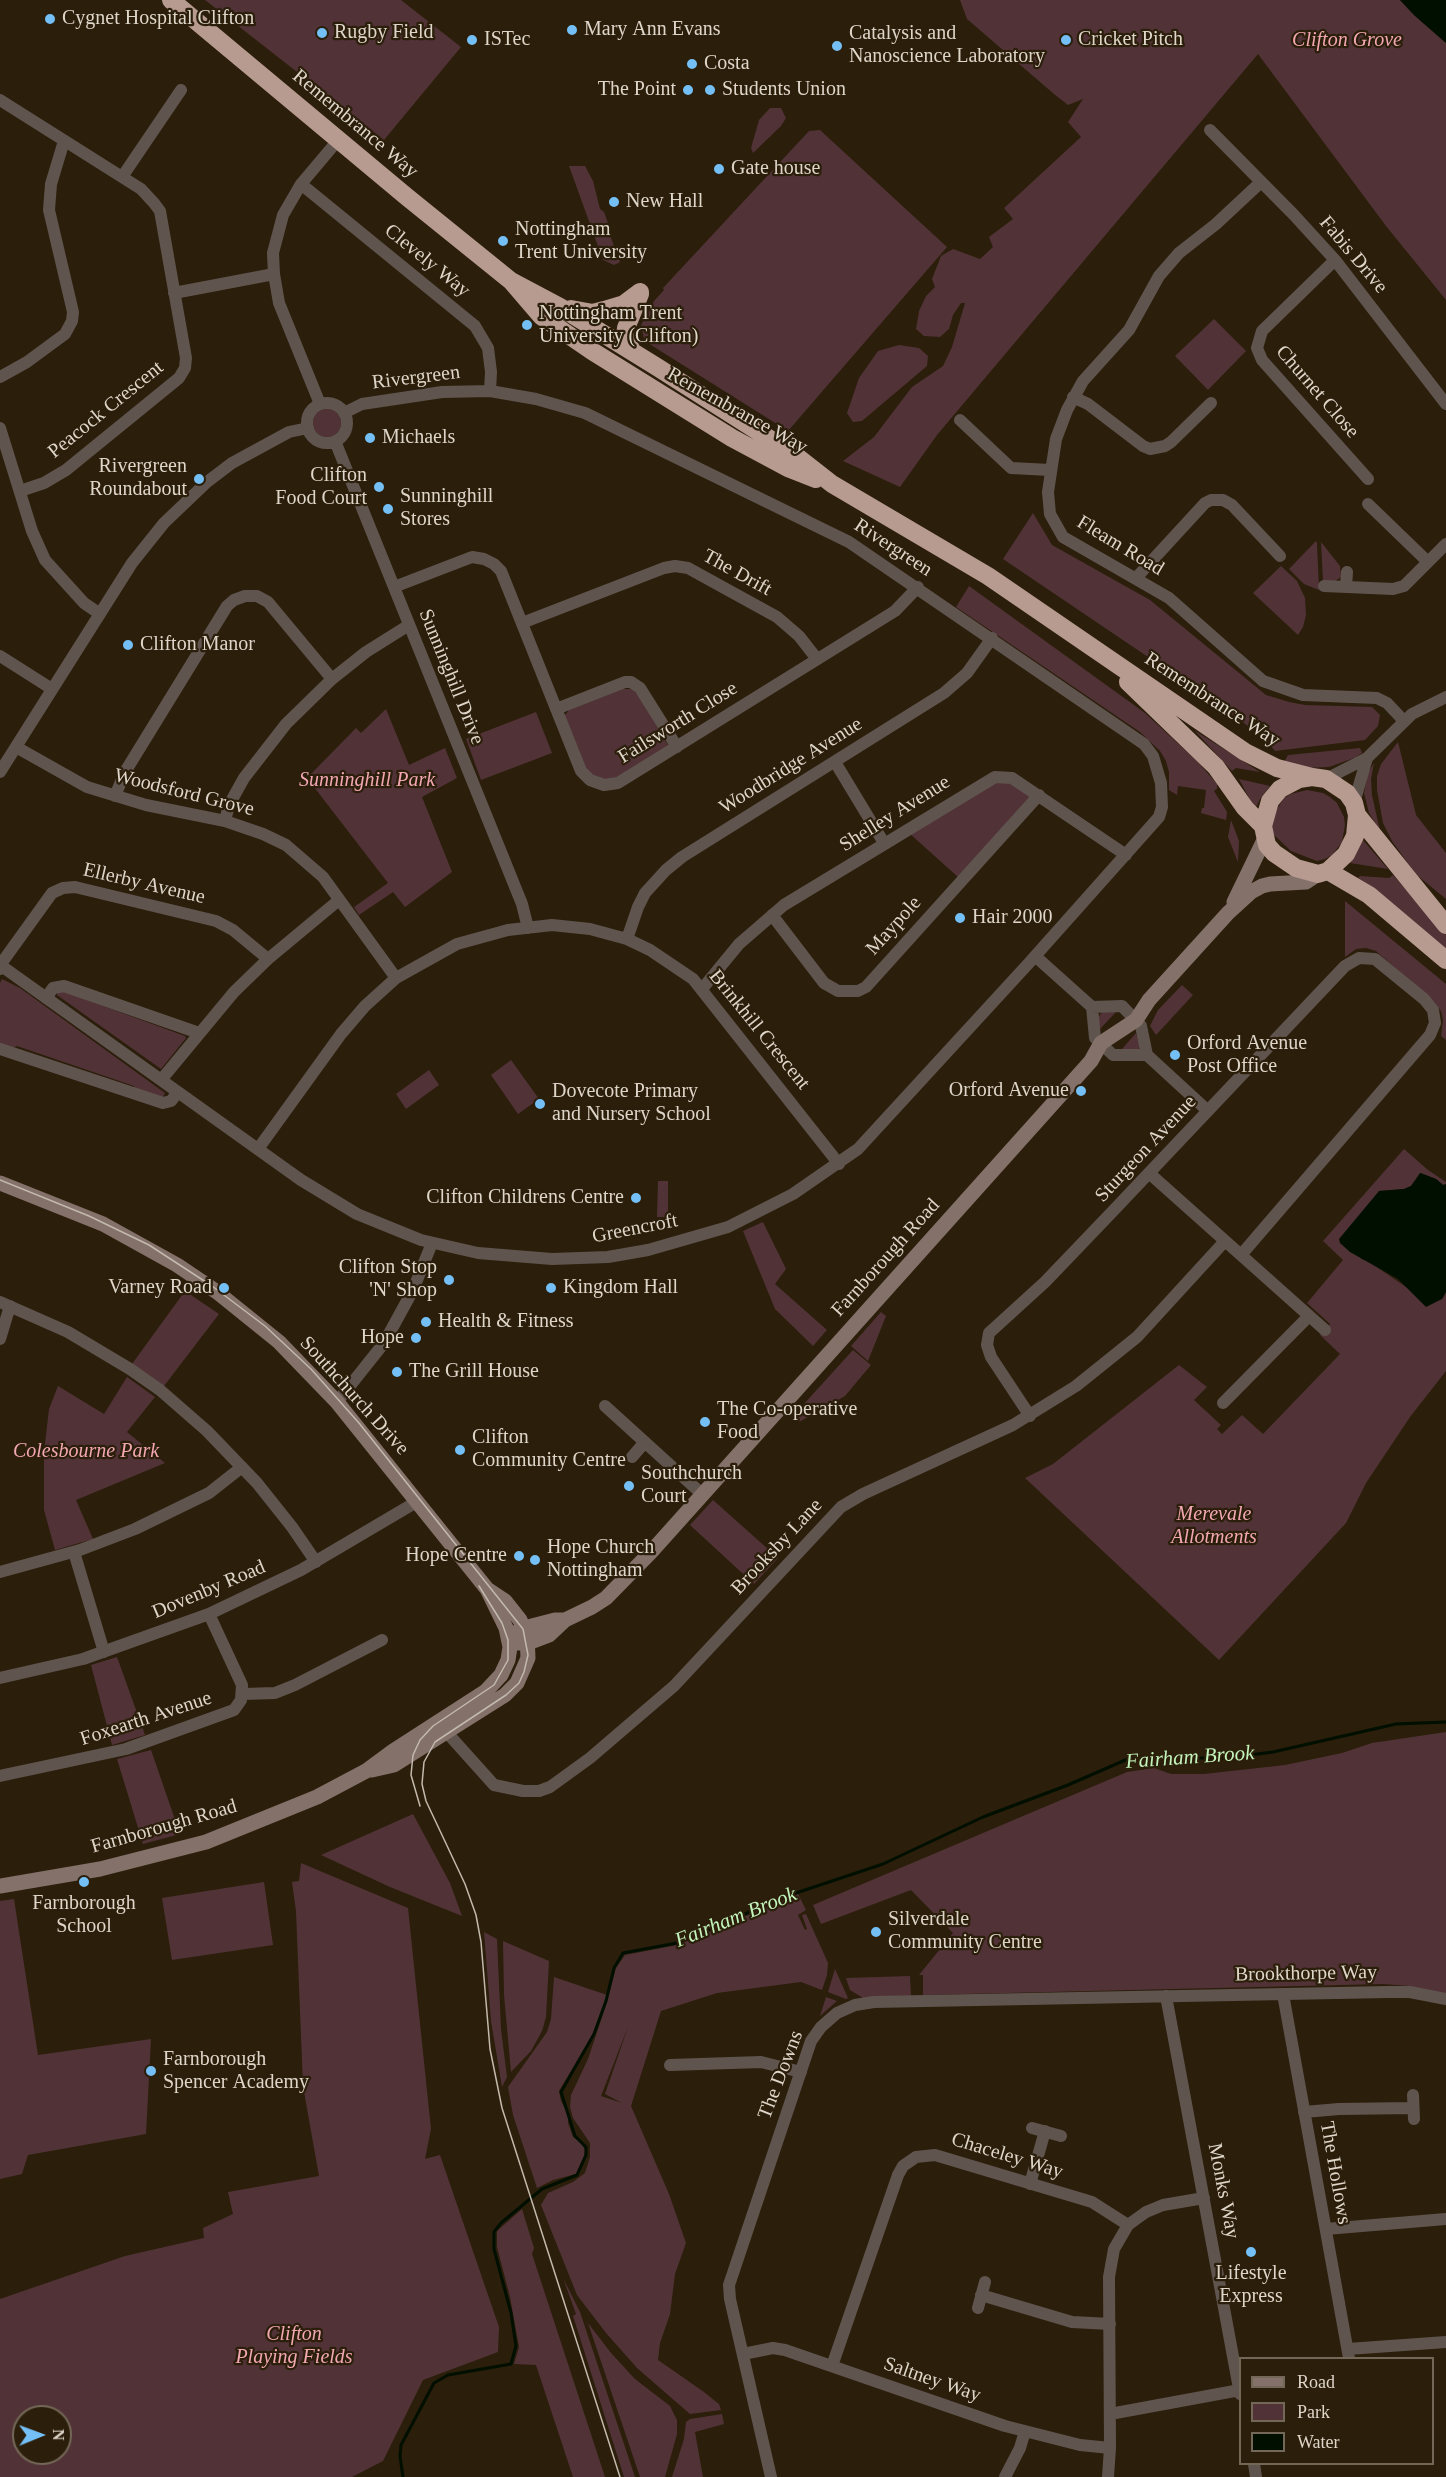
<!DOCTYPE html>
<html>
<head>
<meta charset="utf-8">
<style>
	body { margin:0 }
	#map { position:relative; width:1446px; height:2477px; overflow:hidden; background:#2b1e0a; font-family:Georgia,serif }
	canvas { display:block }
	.legend { position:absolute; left:1239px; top:2357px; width:195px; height:108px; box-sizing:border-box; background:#2b1e0a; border:2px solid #736857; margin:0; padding:8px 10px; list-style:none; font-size:18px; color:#dfd6ca }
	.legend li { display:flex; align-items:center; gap:12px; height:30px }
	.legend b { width:30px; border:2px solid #736857 }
	.north { position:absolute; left:12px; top:2405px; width:60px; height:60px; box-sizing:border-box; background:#2b1e0a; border:2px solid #736857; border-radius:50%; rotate:89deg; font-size:16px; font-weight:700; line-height:24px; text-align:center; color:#dfd6ca }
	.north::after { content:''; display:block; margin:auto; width:21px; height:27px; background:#74c0f6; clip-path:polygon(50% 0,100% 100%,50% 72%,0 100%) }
</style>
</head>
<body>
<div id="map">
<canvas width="1446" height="2477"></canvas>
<ul class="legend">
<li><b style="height:8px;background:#83716a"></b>Road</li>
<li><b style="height:16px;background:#513337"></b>Park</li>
<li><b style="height:16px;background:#000f00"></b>Water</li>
</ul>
<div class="north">N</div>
</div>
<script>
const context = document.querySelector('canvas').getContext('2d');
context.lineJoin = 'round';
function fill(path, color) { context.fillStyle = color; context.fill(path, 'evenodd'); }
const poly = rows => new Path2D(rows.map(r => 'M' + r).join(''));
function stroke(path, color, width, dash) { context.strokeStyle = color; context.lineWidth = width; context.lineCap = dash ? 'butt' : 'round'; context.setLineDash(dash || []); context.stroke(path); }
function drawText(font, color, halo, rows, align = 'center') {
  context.font = font + ' Georgia,serif'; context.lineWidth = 4.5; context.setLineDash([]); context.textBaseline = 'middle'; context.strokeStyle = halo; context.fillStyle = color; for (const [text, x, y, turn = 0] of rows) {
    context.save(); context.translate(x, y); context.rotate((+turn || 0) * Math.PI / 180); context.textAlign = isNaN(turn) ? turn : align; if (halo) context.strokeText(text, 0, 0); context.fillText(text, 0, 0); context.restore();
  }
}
const green = poly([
	[205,0,401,0,461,47,384,140],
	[960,0,1400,0,1414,15,1446,43,1446,300,1386,226,1258,54,937,435,900,487,843,461,874,437,912,387,943,366,952,347,965,303,961,303,953,315,949,329,940,337,924,336,916,329,919,311,926,296,935,287,932,279,941,256,953,249,980,259,993,247,989,237,1013,219,1004,208,1081,137,1068,122,1083,99,1068,105,1054,94,967,19],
	[770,108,781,108,786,118,781,126,753,153,751,148,759,120],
	[820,130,947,247,788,431,651,345,644,339,641,325,654,301,664,290,663,288,809,131],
	[569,166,585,166,593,181,600,209,604,212,609,226,608,230,620,262,614,265,603,260],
	[1214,319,1246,351,1208,390,1175,356],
	[899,345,919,348,928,356,927,366,862,421,853,422,847,413,859,378,878,351],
	'313 423a14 14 0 1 1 28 0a14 14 0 1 1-28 0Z',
	[1033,513,1052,545,1150,600,1266,695,1289,702,1305,705,1372,707,1380,715,1378,726,1365,740,1275,751,1263,737,1222,707,1003,559],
	[1316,541,1317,543,1319,590,1304,584,1289,569],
	[1321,542,1340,566,1341,577,1334,582,1323,581],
	[1281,566,1297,581,1305,598,1306,615,1303,627,1298,635,1253,593],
	[969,586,1145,713,1197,761,1217,784,1217,789,1214,791,1227,812,1226,820,1201,813,1202,808,1204,808,1206,790,1178,786,1177,795,1169,790,1169,772,1166,761,1160,751,1140,732,956,607],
	[622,689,631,689,639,695,668,745,615,781,598,779,586,771,566,722,565,715,569,710],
	[386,709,409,765,445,748,457,778,422,797,452,872,405,907,393,892,359,915,354,907,388,883,307,778,356,728,361,733],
	[536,712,552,753,481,780,466,739],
	[1194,730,1260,772,1236,768,1232,771],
	[1398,742,1416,815,1446,853,1446,899,1418,876,1407,862,1392,841,1383,823,1377,790,1377,776,1381,764],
	[1360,748,1362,753,1354,758,1329,767,1306,768,1284,762,1288,755],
	[1374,763,1371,779,1372,795,1380,831,1369,813,1364,793,1368,773],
	[1239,779,1270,786,1260,799,1255,809],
	[997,781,1013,783,1031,797,958,877,909,833],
	[1307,790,1323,793,1330,797,1337,803,1344,817,1345,825,1342,842,1332,855,1325,859,1317,861,1291,851,1274,835,1271,828,1275,812,1284,798,1291,794],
	[1231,820,1239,841,1238,862,1228,837],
	[1362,839,1388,869,1350,863],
	[1393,875,1446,935,1446,949,1377,890,1358,878,1360,876,1389,878],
	[1345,901,1446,984,1446,1040,1441,1036,1443,1020,1441,1011,1433,1001,1376,951,1366,948,1356,949,1345,957],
	[2,979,20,988,165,1093,162,1099,137,1091,134,1086,17,1046,12,1049,0,1045,0,983],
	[1182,985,1193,995,1156,1035,1150,1026,1158,1010],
	[62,991,185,1036,186,1038,161,1069,57,995,57,993],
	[1102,1012,1116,1012,1100,1029,1098,1018],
	[1136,1033,1140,1047,1137,1051,1122,1049],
	[511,1060,539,1099,518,1114,491,1075],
	[429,1070,439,1085,406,1109,396,1094],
	[1404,1149,1428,1170,1446,1182,1446,1184,1443,1185,1436,1179,1421,1173,1411,1186,1404,1189,1379,1191,1361,1259,1368,1261,1406,1287,1442,1299,1446,1292,1446,1371,1410,1417,1366,1483,1346,1523,1219,1660,1025,1478,1053,1464,1179,1365,1207,1387,1194,1400,1221,1425,1217,1429,1222,1434,1242,1415,1263,1434,1340,1354,1320,1335,1330,1324,1307,1303,1343,1260,1323,1241],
	[658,1181,668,1181,668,1217,657,1217],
	[763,1222,786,1269,775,1284,827,1330,813,1346,775,1309,743,1231],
	[185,1291,219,1314,164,1386,132,1364],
	[881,1312,886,1316,868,1361,851,1346],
	[853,1350,871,1365,845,1396,799,1422,793,1416],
	[127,1377,155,1397,127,1432,165,1463,76,1500,93,1539,55,1550,44,1510,44,1452,49,1409,58,1386,104,1414],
	[713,1500,778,1558,754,1584,690,1525],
	[117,1657,145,1735,112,1745,91,1665],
	[1446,1732,1446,1994,1410,1986,1382,1984,923,1995,923,1975,919,1975,953,1933,911,1890,821,1924,813,1905,1127,1772,1154,1768,1171,1774,1204,1774,1285,1765,1342,1753,1372,1743],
	[151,1750,180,1834,143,1844,117,1759],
	[413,1814,450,1883,462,1916,390,1887,321,1855],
	[301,1863,408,1908,431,2129,425,2159,440,2155,499,2327,498,2352,423,2380,383,2461,352,2477,0,2477,0,2299,125,2256,204,2238,203,2228,233,2214,228,2192,319,2176,303,2086,296,1911,292,1882,299,1881],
	[24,2417,60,2417,60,2453,24,2453],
	[264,1882,273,1945,172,1960,162,1898],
	[798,1894,806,1910,798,1915,805,1930,807,1929,802,1915,806,1914,828,1963,827,1975,822,1990,801,1982,717,1993,661,2011,631,2106,669,2194,686,2243,675,2274,670,2314,660,2343,658,2360,704,2392,719,2404,721,2410,690,2414,637,2368,606,2333,577,2295,541,2205,548,2193,573,2182,585,2173,590,2157,590,2143,573,2118,570,2107,571,2095,588,2059,607,2002,616,1968,625,1955,677,1945],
	[628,2027,605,2094,622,2103,601,2096],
	[14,1899,38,2055,151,2039,146,2134,28,2155,22,2174,0,2179,0,1901],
	[484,1932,497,1939,501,2029,507,2077,502,2087,491,2021],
	[503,1941,549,1961,546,2017,542,2031,531,2051,511,2072,504,1995],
	[835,1969,848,1998,846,1999,828,1992],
	[910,1976,911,1996,863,1998,850,1990,846,1978],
	[554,1977,607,1995,593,2034,559,2091,561,2101,568,2114,568,2123,573,2137,581,2143,585,2150,584,2156,576,2174,553,2180,537,2188,513,2115,508,2087,547,2032,551,2019],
	[826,1997,837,2001,820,2016],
	[522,2209,534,2248,532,2254,605,2477,573,2477,536,2365,514,2364,519,2347,510,2297,497,2247,497,2231],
	[563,2278,580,2312,635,2477,624,2477,573,2316,576,2314],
	[588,2323,611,2353,635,2379,670,2406,677,2420,677,2434,665,2477,640,2477],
	[722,2414,724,2424,695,2432,703,2477,672,2477,684,2439,686,2422,690,2419]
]);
const water = poly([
	[1400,0,1446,0,1446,43,1414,15],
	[1420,1173,1436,1179,1443,1185,1446,1184,1446,1292,1442,1299,1426,1307,1398,1279,1350,1252,1340,1243,1339,1239,1379,1191,1404,1189,1411,1186]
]);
const stream = poly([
	[403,2477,400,2456,401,2445,434,2383,448,2375,511,2364,516,2346,511,2313,494,2249,494,2232,501,2223,542,2189,577,2175,586,2155,586,2147,575,2136,561,2092,594,2034,606,2001,614,1968,623,1953,677,1943,787,1896,883,1864,983,1817,1068,1785,1130,1758,1226,1758,1273,1752,1396,1724,1446,1722]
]);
const street = poly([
	[0,100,141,189,154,203,160,211,186,358,185,368,179,378,66,470,44,483,20,491],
	[1210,130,1294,215,1335,260,1446,404],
	[122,177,181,90],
	[1261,182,1216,224,1179,253,1159,276,1129,330,1083,381,1067,410,1056,439,1048,492,1050,514,1063,537,1169,598,1263,681,1303,695,1377,698,1387,703,1404,721],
	[301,184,475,326,488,348,491,372,490,391],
	[1335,260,1262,331,1257,348,1262,360,1368,479],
	[174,293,274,274],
	[0,377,27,362,65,334,72,321,73,312,49,210,51,184,64,141],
	[1073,397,1088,404,1143,446,1150,449,1165,446,1171,442,1211,403],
	'307 423a20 20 0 1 1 40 0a20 20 0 1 1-40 0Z',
	[320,404,279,303,274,274,273,253,283,215,301,184,339,139],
	[960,420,1011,468,1050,470],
	[0,428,32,531,45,560,84,603,100,614],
	[335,441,522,904,528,928],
	[1368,504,1428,562],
	[1136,578,1205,503,1211,500,1223,500,1232,505,1280,556],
	[1324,586,1393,589,1404,586,1446,544],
	[394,587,472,557,484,559,494,564,501,571,581,771,590,780,604,785,618,783,895,611,918,587],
	[1346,587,1347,572],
	[522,623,664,568,675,566,688,568,777,617,799,636,817,659],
	[0,656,52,689],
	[556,709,625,682,631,682,640,688,677,747],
	[16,747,87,787,146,805,225,821,263,834,286,845,323,877,396,978],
	[835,762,884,843],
	[0,772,132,563,164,523,207,482,232,463,289,432,308,428],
	[1326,779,1367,758,1412,714,1446,697],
	[115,796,125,772,227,606,234,600,245,596,257,596,268,602,332,679],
	[1354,803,1367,758],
	[225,821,229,805,244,778,286,724,332,679,366,652,409,625],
	[772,915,824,983,838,991,858,991,866,987,1039,795],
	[627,939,638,907,645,893,666,870,682,857,944,693,967,673,992,638],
	[1035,956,1092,1007,1095,1038,1113,1055,1147,1055],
	[0,965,301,1180,357,1214,421,1240,478,1253,552,1259,608,1257,648,1250,728,1227,793,1194,858,1149,1028,964,1159,817,1162,807,1161,783,1153,756,1144,744,849,542,585,413,536,399,490,391,442,392,362,404,344,413],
	[0,969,3,961,52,893,63,888,75,887,216,921,233,930,268,959],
	[702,989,739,944,784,905,995,777,1012,778,1126,855],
	[46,998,53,988,64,986,199,1033],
	[1092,1007,1122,1006,1141,1026,1147,1055,1208,1111],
	[0,1049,163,1103,171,1101,178,1092],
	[161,1080,234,992,268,959,339,900],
	[258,1149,341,1034,365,1006,396,978,457,944,508,930,552,925,590,929,627,939,650,950,693,979,839,1164],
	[1149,1173,1325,1330],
	[0,1302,68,1332,130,1369,160,1390,207,1431,257,1483,292,1527,316,1562],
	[0,1339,10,1306],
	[337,1402,384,1343,413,1290,432,1243],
	[1223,1403,1309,1316],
	[605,1406,702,1494],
	[1030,1416,991,1357,987,1345,989,1333,1045,1282,1113,1211,1345,966,1359,958,1375,959,1424,999,1433,1010,1435,1023,1430,1035,1241,1255],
	[632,1457,645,1442],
	[74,1552,104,1652],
	[0,1572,80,1550,135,1529,209,1493,242,1467],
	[0,1678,83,1659,209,1614,301,1570,418,1501],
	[243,1694,275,1693,295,1685,382,1640],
	[441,1726,494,1785,523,1791,539,1791,550,1787,590,1758,674,1686,841,1507,863,1494,1013,1425,1076,1386,1137,1337,1225,1241],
	[0,1776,126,1749,234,1710,241,1700,242,1685,209,1614],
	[1283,1994,1349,2358],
	[1166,1996,1240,2394],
	[670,2065,761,2062,801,2072],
	[1413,2095,1414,2119],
	[1304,2112,1339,2109,1413,2108],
	[1032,2128,1061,2136],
	[1030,2184,1045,2131],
	[1326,2229,1446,2219],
	[981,2295,1072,2322,1110,2324],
	[978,2308,985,2282],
	[1348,2349,1446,2342],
	[743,2354,773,2348,785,2350,1005,2426,1080,2445,1110,2448],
	[832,2366,898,2175,903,2166,916,2157,935,2155,1092,2202,1128,2225],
	[1110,2414,1240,2390],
	[1254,2464,1256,2477],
	[771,2477,730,2299,729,2285,811,2041,821,2027,837,2013,855,2005,874,2002,1388,1992,1410,1992,1446,1999],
	[1005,2477,1020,2448,1025,2431],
	[1108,2477,1110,2448,1109,2277,1114,2249,1128,2225,1146,2212,1163,2205,1204,2198]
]);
const secondary = poly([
	[1234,902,1265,838],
	[0,1183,103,1224,177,1265,217,1292,279,1342,337,1402,487,1589,506,1628,510,1647,508,1660,501,1675,486,1691,393,1751,366,1771,317,1797,206,1842,100,1869,0,1886],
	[510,1640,515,1633,524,1628,555,1620,565,1620,592,1607,606,1598,651,1552,1091,1061,1101,1043,1136,1020,1149,1000,1228,913,1251,892,1262,886,1270,884,1306,882,1318,874],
	[518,1643,528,1643,549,1635,565,1620],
	[372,1770,394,1765,505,1695,517,1683,528,1658,527,1636,520,1620,505,1601,487,1589]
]);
const highway = poly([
	[171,0,407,197,511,281,541,316,592,351,732,438,788,468,816,479],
	[511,281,560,307,657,367,795,455,832,484,988,576,1245,752,1277,768,1312,777],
	[571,309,593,313,604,310,624,304,640,292],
	[632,351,625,336,626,328,640,294],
	[1128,682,1216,767,1245,808,1263,826],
	[1312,777,1326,779,1347,793,1354,803,1357,815,1355,836,1346,854,1328,871,1318,874,1296,868,1274,853,1267,845,1263,826,1270,801,1280,789,1299,779,1312,777],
	[1357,815,1446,925],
	[1328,871,1369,895,1446,960]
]);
const tram = poly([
	[0,1180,89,1216,149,1245,212,1286,265,1326,311,1369,359,1423,523,1629,528,1655,524,1672,519,1683,506,1695,435,1742,424,1762,422,1784,426,1801,465,1884,476,1915,481,1942,490,2049,502,2108,620,2477],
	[420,1806,411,1775,413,1755,420,1740,433,1726,494,1685,508,1660,508,1640,502,1623,479,1586]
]);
const markers = [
	[50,19,6,"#74c0f6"],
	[572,30,6,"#74c0f6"],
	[322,33,6,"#74c0f6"],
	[472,40,6,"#74c0f6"],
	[1066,40,6,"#74c0f6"],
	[837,46,6,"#74c0f6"],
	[692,64,6,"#74c0f6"],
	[688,90,6,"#74c0f6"],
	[710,90,6,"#74c0f6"],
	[719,169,6,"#74c0f6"],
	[614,202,6,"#74c0f6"],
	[503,241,6,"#74c0f6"],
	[527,325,6,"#74c0f6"],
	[370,438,6,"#74c0f6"],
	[199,479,6,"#74c0f6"],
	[379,487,6,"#74c0f6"],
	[388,509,6,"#74c0f6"],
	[128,645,6,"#74c0f6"],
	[960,918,6,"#74c0f6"],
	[1175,1055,6,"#74c0f6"],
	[1081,1091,6,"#74c0f6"],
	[540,1104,6,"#74c0f6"],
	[636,1198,6,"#74c0f6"],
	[449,1280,6,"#74c0f6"],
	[224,1288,6,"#74c0f6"],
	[551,1288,6,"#74c0f6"],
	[426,1322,6,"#74c0f6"],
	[416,1338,6,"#74c0f6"],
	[397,1372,6,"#74c0f6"],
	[705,1422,6,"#74c0f6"],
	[460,1450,6,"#74c0f6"],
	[629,1486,6,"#74c0f6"],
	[519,1556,6,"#74c0f6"],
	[535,1560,6,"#74c0f6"],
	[84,1882,6,"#74c0f6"],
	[876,1932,6,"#74c0f6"],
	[151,2071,6,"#74c0f6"],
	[1251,2252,6,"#74c0f6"]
];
const poiNames = [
	["Cygnet Hospital Clifton",62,19],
	["Mary Ann Evans",584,30],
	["Rugby Field",334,33],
	["Catalysis and",849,34],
	["Nanoscience Laboratory",849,57],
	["ISTec",484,40],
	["Cricket Pitch",1078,40],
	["Costa",704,64],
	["The Point",676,90,"right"],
	["Students Union",722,90],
	["Gate house",731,169],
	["New Hall",626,202],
	["Nottingham",515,230],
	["Trent University",515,253],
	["Nottingham Trent",539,314],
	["University (Clifton)",539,337],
	["Michaels",382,438],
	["Rivergreen",187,467,"right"],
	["Roundabout",187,490,"right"],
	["Clifton",367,476,"right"],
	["Food Court",367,499,"right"],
	["Sunninghill",400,497],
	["Stores",400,520],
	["Clifton Manor",140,645],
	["Hair 2000",972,918],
	["Orford Avenue",1187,1044],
	["Post Office",1187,1067],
	["Orford Avenue",1069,1091,"right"],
	["Dovecote Primary",552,1092],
	["and Nursery School",552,1115],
	["Clifton Childrens Centre",624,1198,"right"],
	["Clifton Stop",437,1268,"right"],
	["'N' Shop",437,1291,"right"],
	["Varney Road",212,1288,"right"],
	["Kingdom Hall",563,1288],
	["Health & Fitness",438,1322],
	["Hope",404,1338,"right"],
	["The Grill House",409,1372],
	["The Co-operative",717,1410],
	["Food",717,1433],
	["Clifton",472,1438],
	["Community Centre",472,1461],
	["Southchurch",641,1474],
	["Court",641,1497],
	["Hope Church",547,1548],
	["Nottingham",547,1571],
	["Hope Centre",507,1556,"right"],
	["Farnborough",84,1904,"center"],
	["School",84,1927,"center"],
	["Silverdale",888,1920],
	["Community Centre",888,1943],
	["Farnborough",163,2060],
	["Spencer Academy",163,2083],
	["Lifestyle",1251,2274,"center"],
	["Express",1251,2297,"center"]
];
const parkNames = [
	["Clifton Grove",1347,41],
	["Sunninghill Park",367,781],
	["Colesbourne Park",86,1452],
	["Merevale",1214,1515],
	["Allotments",1214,1538],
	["Clifton",294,2335],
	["Playing Fields",294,2358]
];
const streetNames = [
	["Remembrance Way",355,124,40],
	["Fabis Drive",1353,255,50],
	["Clevely Way",427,261,39],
	["Rivergreen",416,378,-7],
	["Churnet Close",1317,392,49],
	["Peacock Crescent",106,410,-39],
	["Remembrance Way",737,411,29],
	["Fleam Road",1120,546,31],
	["Rivergreen",893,548,33],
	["The Drift",737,573,29],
	["Sunninghill Drive",451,677,68],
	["Remembrance Way",1212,700,33],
	["Failsworth Close",678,723,-32],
	["Woodbridge Avenue",791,766,-32],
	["Woodsford Grove",184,793,14],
	["Shelley Avenue",895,814,-32],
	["Ellerby Avenue",144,884,13],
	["Maypole",894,926,-48],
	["Brinkhill Crescent",759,1030,51],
	["Sturgeon Avenue",1146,1149,-47],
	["Greencroft",635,1229,-11],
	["Farnborough Road",886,1258,-48],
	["Southchurch Drive",354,1396,48],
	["Brooksby Lane",777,1547,-47],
	["Dovenby Road",209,1590,-23],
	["Foxearth Avenue",146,1719,-18],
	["Farnborough Road",164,1827,-16],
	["Brookthorpe Way",1306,1974,-1],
	["The Downs",781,2075,-69],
	["Chaceley Way",1007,2156,17],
	["The Hollows",1335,2173,80],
	["Monks Way",1223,2191,79],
	["Saltney Way",932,2380,19]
];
const waterNames = [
	["Fairham Brook",1190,1758,-4],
	["Fairham Brook",736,1918,-22]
];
fill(green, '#513337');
fill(water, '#000f00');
stroke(stream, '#000f00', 3);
stroke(street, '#60544f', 12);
stroke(secondary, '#83716a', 15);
stroke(highway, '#b89b90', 18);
stroke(tram, '#c3b9ac', 1.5);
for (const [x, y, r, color] of markers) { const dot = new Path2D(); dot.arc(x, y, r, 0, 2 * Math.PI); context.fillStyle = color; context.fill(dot); stroke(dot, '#2b1e0a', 2); }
drawText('20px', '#dfd6ca', '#2b1e0a', poiNames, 'left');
drawText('italic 20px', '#f2a7b3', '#2b1e0a', parkNames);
drawText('20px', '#dfd6ca', '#2b1e0a', streetNames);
drawText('italic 21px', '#c3f4bc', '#2b1e0a', waterNames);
</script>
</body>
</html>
